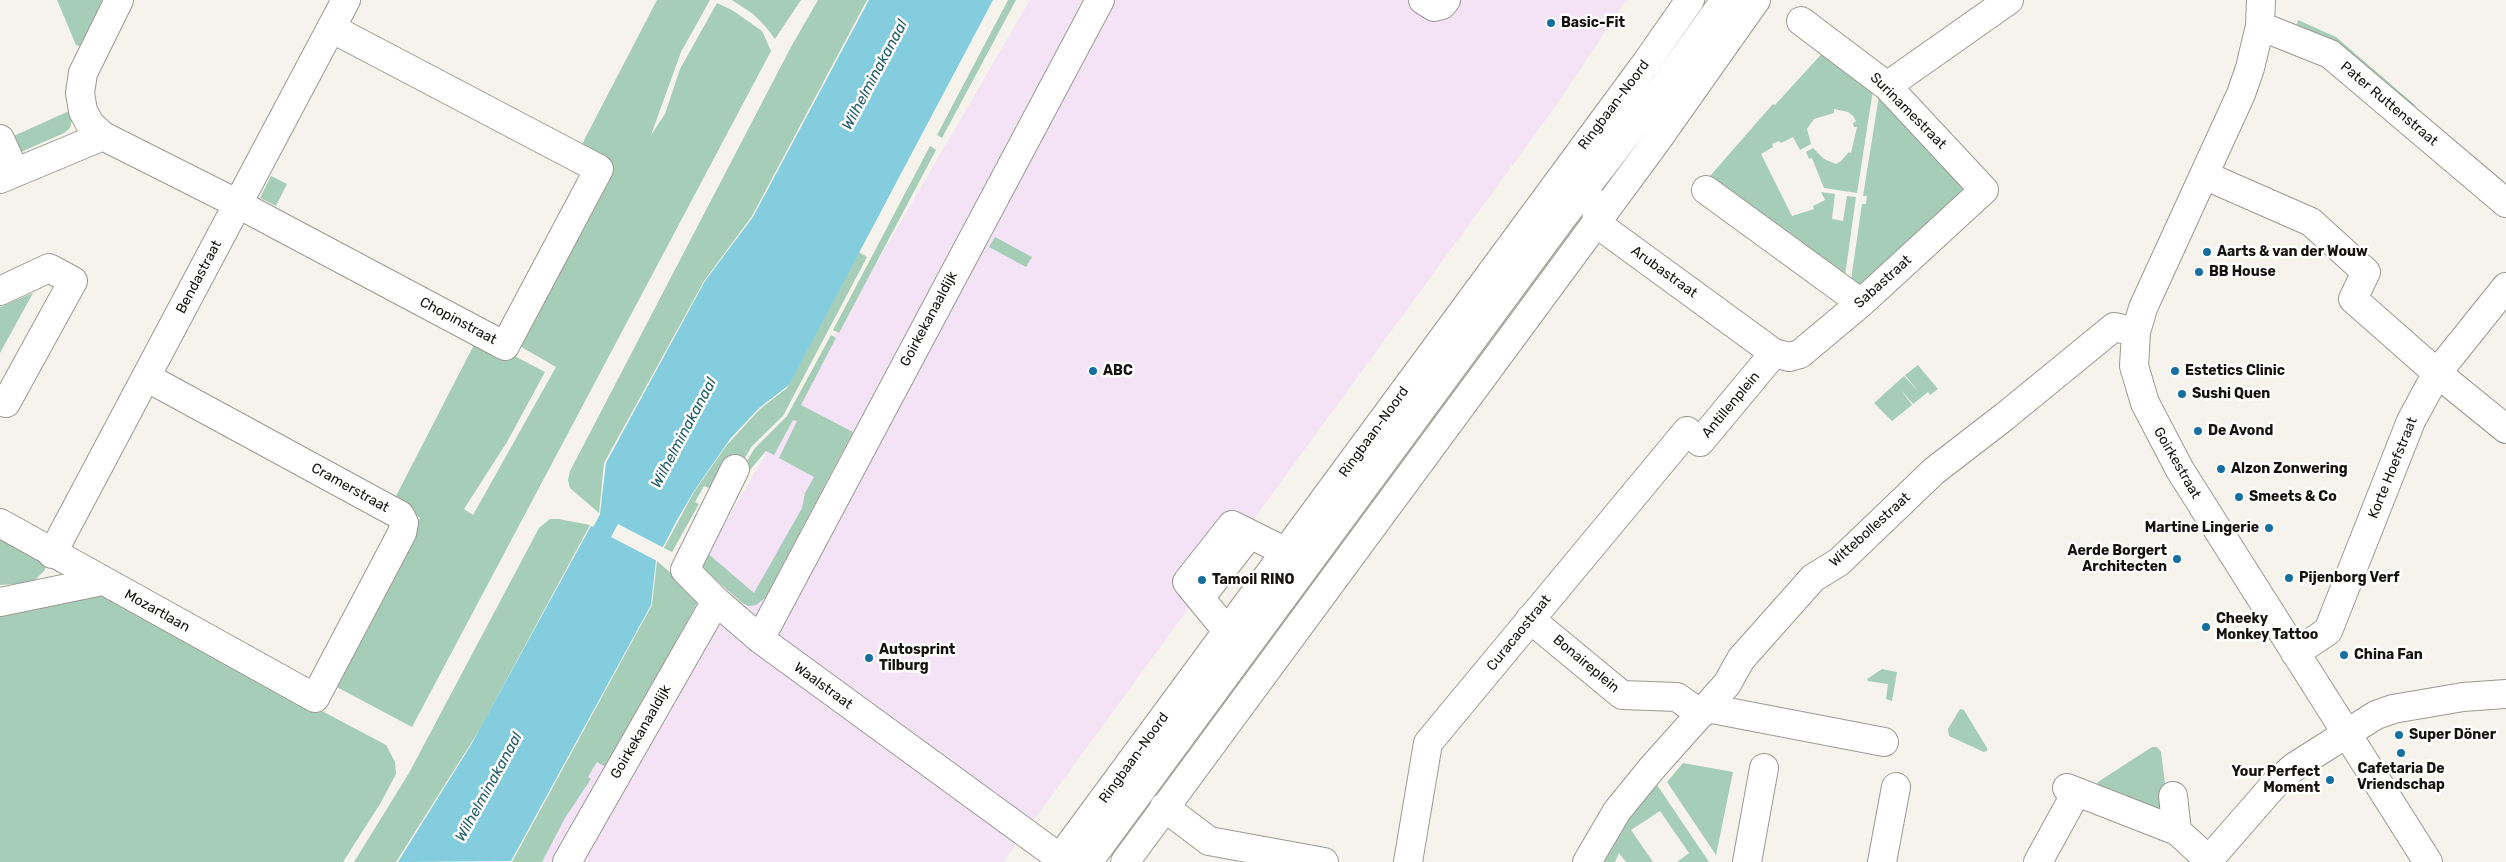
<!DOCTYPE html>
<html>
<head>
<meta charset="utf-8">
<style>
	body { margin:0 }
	canvas { display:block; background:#f5f3ec }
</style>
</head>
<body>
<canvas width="2506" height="862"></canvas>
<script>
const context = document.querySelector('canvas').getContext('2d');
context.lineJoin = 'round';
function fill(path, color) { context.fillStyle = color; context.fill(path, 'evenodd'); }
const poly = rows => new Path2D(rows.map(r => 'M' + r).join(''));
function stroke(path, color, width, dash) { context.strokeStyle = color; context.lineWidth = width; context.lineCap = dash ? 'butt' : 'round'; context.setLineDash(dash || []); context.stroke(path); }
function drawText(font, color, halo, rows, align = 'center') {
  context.font = font + ' Rubik,sans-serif'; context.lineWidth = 5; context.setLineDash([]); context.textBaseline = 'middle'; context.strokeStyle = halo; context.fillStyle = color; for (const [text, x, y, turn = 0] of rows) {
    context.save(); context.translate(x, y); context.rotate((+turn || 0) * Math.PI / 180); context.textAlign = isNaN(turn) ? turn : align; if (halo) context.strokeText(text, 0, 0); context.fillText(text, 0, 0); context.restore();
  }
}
const industrial = poly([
	[1030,0,1626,0,1555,107,1003,862,529,862,600,759,709,551]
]);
const green = poly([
	[57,0,102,0,100,8,81,47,76,45],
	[657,0,710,0,681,52,651,135,665,114,680,69,717,3,732,10,762,31,771,51,412,727,331,684,420,518,395,498,478,337,545,372,507,442,464,509,473,515,556,367,511,341,605,166,603,155,582,144],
	[732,0,801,0,775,39,765,26,753,14],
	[818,0,867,0,752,216,704,281,604,463,599,513,570,488,568,480,570,471,791,47],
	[1008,0,1016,0,942,138,937,135],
	[2298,20,2336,37,2416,106,2411,111,2296,28],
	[1826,49,1873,90,1857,193,1824,188,1812,158,1809,159,1806,152,1813,148,1824,159,1836,164,1841,161,1849,152,1851,153,1857,127,1854,127,1853,123,1856,121,1853,116,1848,112,1834,109,1834,113,1814,119,1807,129,1811,144,1800,150,1793,137,1781,143,1779,141,1772,144,1773,147,1761,154,1792,216,1814,209,1813,206,1825,200,1821,192,1835,194,1832,219,1843,221,1847,196,1856,197,1844,283,1710,176,1773,104,1775,105],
	[72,63,76,64,69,103,72,121,70,128,64,133,14,155,7,139,69,111,66,87],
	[1879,96,1956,180,1967,188,1866,287,1850,287,1862,204,1866,204,1867,196,1863,196],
	[930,146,936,150,839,333,833,330],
	[271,176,287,184,276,206,260,198],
	[995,237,1032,257,1026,267,989,247],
	[859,252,867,257,783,416,752,446,743,461,717,491,704,486,695,502,699,504,672,552,664,548,694,492,726,446,760,409,787,388],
	[33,293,0,353,0,307],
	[831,335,836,338,801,405,853,432,765,598,756,605,748,606,741,602,698,564,705,551,754,593,802,508,805,493,814,477,779,458,797,421,793,420,774,455,766,451,750,470,744,467,754,449,787,416],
	[1918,365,1938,389,1930,395,1928,392,1913,404,1900,389,1912,405,1892,421,1874,403,1904,376,1919,392,1905,375],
	[550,519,559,519,590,525,480,729,396,862,354,862,409,773,539,528],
	[0,540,18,549,20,544,46,565,45,570,36,579,27,583,0,585],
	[657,561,696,595,697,603,609,769,597,762,588,777,591,779,565,818,542,862,512,862,652,605],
	[77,581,386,745,395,762,396,774,380,804,343,862,0,862,0,610],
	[1882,669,1897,672,1892,701,1886,699,1888,684,1868,681,1867,679],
	[1960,709,1964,710,1987,748,1987,751,1984,752,1949,736,1948,729],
	[2152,747,2157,747,2161,752,2169,815,2096,786,2098,782],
	[1683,763,1733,772,1716,855,1667,782],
	[1655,782,1709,862,1677,862,1689,853,1660,811,1631,830,1653,862,1626,862,1619,853,1615,862,1600,862,1634,808]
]);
const water = poly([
	[869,0,993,0,789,385,759,408,730,439,694,491,677,520,656,560,651,605,511,861,398,862,471,745,591,526,593,527,596,522,600,514,606,463,705,281,753,217]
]);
const pier = poly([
	[618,524,664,548,657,561,611,537]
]);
const minor = poly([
	[1423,0,1434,7,1442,5,1446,0],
	[2261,0,2260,26,2250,68,2241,94,2143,308,2136,332,2134,366,2145,403,2180,470,2428,862],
	[2260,26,2330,54,2506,203],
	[1887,86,2009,0],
	[103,136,90,124,83,111,80,93,83,73,119,0],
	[0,139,15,172],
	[2204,175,2311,222,2366,272,2353,299,2437,373,2506,429],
	[0,179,103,136,238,204,505,346,599,169,331,28],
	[1706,190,1861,303],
	[1598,204,1596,223,1774,353,1789,357,1800,354,1861,303,1984,190,1887,86,1801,21],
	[0,291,49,268,73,281,6,403,0,399],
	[735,469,685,570,716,601,760,639,1060,858],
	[0,523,315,698,402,533,404,523,400,515,385,507,146,377],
	[52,554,346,0],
	[1200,598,1187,582,1232,525,1250,534],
	[0,602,102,581],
	[1530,619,1622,695,1677,697,1701,714],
	[1227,631,1200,598,1250,534,1286,552],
	[760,639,1100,0],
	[2295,653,2328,631,2411,421,2437,373,2506,287],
	[1707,708,1884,742],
	[2067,788,2177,831,2209,860],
	[2173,796,2177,831],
	[1164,807,1209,841,1324,862],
	[567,862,716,601],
	[1125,862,1655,143,1756,0],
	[1408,862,1428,743,1687,431,1700,442,1774,353],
	[1587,862,1617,811,1652,768,1727,684,1741,659,1813,578,1839,562,1934,471,2004,417,2114,327,2136,332],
	[1747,862,1764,768],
	[1882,862,1896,787],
	[2038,862,2071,802],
	[2207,862,2275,784,2294,767,2376,715,2393,709,2463,697,2506,694]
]);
const major = poly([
	[1057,862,1646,63,1690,0],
	[1088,862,1562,218,1664,86,1725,0]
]);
const markers = [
	[1551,23,5,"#176f9f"],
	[2207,252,5,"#176f9f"],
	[2199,272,5,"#176f9f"],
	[1093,371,5,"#176f9f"],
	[2175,371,5,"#176f9f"],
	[2182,394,5,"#176f9f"],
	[2198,431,5,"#176f9f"],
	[2221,469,5,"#176f9f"],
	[2239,497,5,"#176f9f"],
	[2269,528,5,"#176f9f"],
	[2177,559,5,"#176f9f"],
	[2289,578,5,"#176f9f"],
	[1202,580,5,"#176f9f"],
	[2206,627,5,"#176f9f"],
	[2344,655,5,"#176f9f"],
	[869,658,5,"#176f9f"],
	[2399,735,5,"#176f9f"],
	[2401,753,5,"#176f9f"],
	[2330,780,5,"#176f9f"]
];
const poiNames = [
	["Basic-Fit",1561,23],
	["Aarts & van der Wouw",2217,252],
	["BB House",2209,272],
	["ABC",1103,371],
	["Estetics Clinic",2185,371],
	["Sushi Quen",2192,394],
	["De Avond",2208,431],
	["Alzon Zonwering",2231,469],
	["Smeets & Co",2249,497],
	["Martine Lingerie",2259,528,"right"],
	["Aerde Borgert",2167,551,"right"],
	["Architecten",2167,567,"right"],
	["Pijenborg Verf",2299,578],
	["Tamoil RINO",1212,580],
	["Cheeky",2216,619],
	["Monkey Tattoo",2216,635],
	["Autosprint",879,650],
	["Tilburg",879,666],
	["China Fan",2354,655],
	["Super Döner",2409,735],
	["Cafetaria De",2401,769,"center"],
	["Vriendschap",2401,785,"center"],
	["Your Perfect",2320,772,"right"],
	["Moment",2320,788,"right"]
];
const streetNames = [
	["Pater Ruttenstraat",2389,104,40],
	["Ringbaan-Noord",1614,105,-53],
	["Surinamestraat",1908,111,45],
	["Arubastraat",1664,272,36],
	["Bendastraat",199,277,-62],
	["Sabastraat",1883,282,-42],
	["Goirkekanaaldijk",929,319,-62],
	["Chopinstraat",458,321,28],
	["Antillenplein",1731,405,-50],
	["Ringbaan-Noord",1374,432,-54],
	["Goirkestraat",2177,463,60],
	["Korte Hoefstraat",2393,468,-68],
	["Cramerstraat",350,488,29],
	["Wittebollestraat",1870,530,-42],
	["Mozartlaan",157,611,29],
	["Curacaostraat",1519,633,-51],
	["Bonaireplein",1586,664,40],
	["Waalstraat",823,686,36],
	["Goirkekanaaldijk",641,732,-60],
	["Ringbaan-Noord",1134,758,-54]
];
const waterNames = [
	["Wilhelminakanaal",875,75,-62],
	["Wilhelminakanaal",684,433,-62],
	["Wilhelminakanaal",489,787,-61]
];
fill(industrial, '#f3e3f5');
fill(green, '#a6cdb8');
fill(water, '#83cdde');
fill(pier, '#f5f3ec');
stroke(minor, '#9c9a94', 30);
stroke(major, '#9c9a94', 30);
stroke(minor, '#fff', 28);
stroke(major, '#fff', 28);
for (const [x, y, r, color] of markers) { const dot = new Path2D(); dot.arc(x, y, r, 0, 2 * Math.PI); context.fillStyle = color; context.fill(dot); stroke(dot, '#fff', 2); }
drawText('bold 14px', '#141310', '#fff', poiNames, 'left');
drawText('14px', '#141310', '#fff', streetNames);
drawText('italic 15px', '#1f5c68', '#fff', waterNames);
</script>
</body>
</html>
